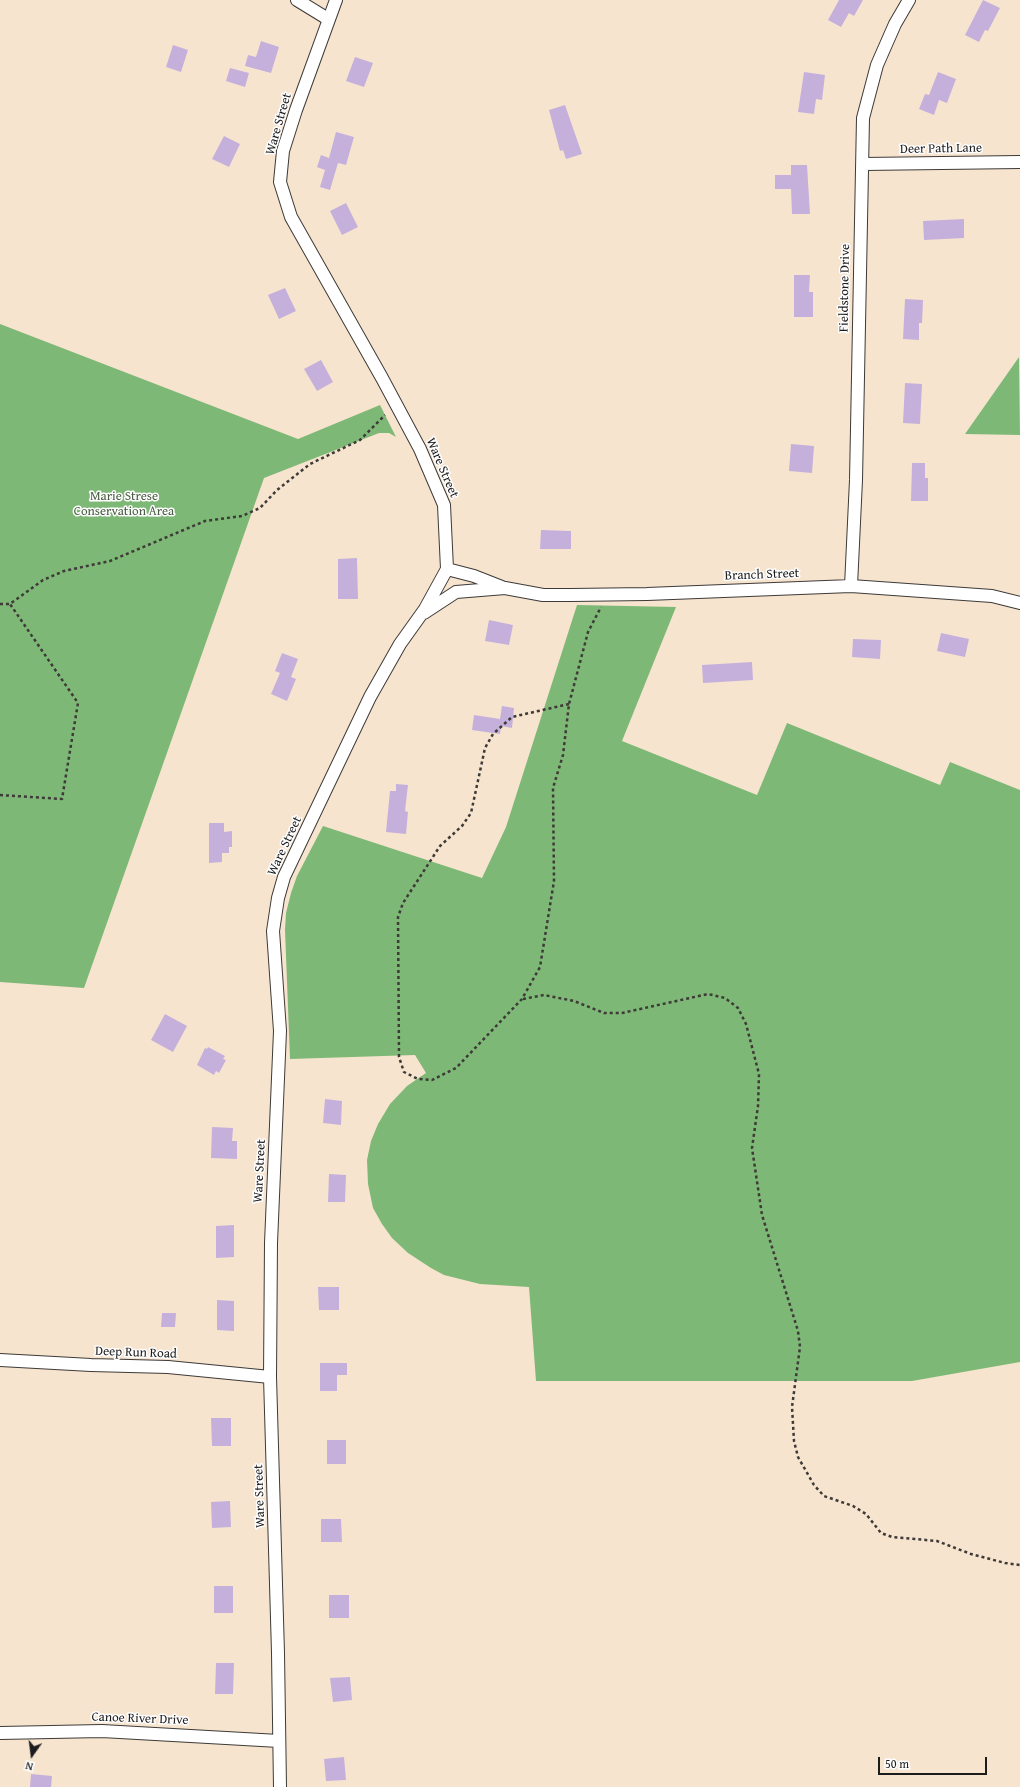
<!DOCTYPE html>
<html>
<head>
<meta charset="utf-8">
<style>
	body { margin:0 }
	#map { position:relative; width:1020px; height:1787px; overflow:hidden; background:#f7e4cf; font-family:"Gentium Book Plus",serif }
	canvas { display:block }
	.north { position:absolute; left:12px; top:1735px; width:40px; height:40px; -webkit-text-stroke:3px #fff; paint-order:stroke; rotate:194deg; font-size:11px; font-weight:700; line-height:16px; text-align:center; color:#1c1c1c }
	.north::after { content:''; display:block; margin:auto; width:14px; height:18px; background:#1c1c1c; clip-path:polygon(50% 0,100% 100%,50% 72%,0 100%) }
	.scale { position:absolute; left:878px; top:1757px; width:109px; height:18px; box-sizing:border-box; border:2px solid #1c1c1c; border-top:0; padding-left:5px; font-size:12px; line-height:14px; white-space:nowrap; color:#1c1c1c; -webkit-text-stroke:3px #fff; paint-order:stroke }
</style>
</head>
<body>
<div id="map">
<canvas width="1020" height="1787"></canvas>
<div class="north">N</div>
<div class="scale">50 m</div>
</div>
<script>
const context = document.querySelector('canvas').getContext('2d');
context.lineJoin = 'round';
function fill(path, color) { context.fillStyle = color; context.fill(path, 'evenodd'); }
const poly = rows => new Path2D(rows.map(r => 'M' + r).join(''));
function stroke(path, color, width, dash) { context.strokeStyle = color; context.lineWidth = width; context.lineCap = dash ? 'butt' : 'round'; context.setLineDash(dash || []); context.stroke(path); }
function drawText(font, color, halo, rows, align = 'center') {
  context.font = font + ' "Gentium Book Plus",serif'; context.lineWidth = 3; context.setLineDash([]); context.textBaseline = 'middle'; context.strokeStyle = halo; context.fillStyle = color; for (const [text, x, y, turn = 0] of rows) {
    context.save(); context.translate(x, y); context.rotate((+turn || 0) * Math.PI / 180); context.textAlign = isNaN(turn) ? turn : align; if (halo) context.strokeText(text, 0, 0); context.fillText(text, 0, 0); context.restore();
  }
}
const forest = poly([
	[0,324,298,439,380,405,396,437,389,433,379,433,264,478,84,988,0,982],
	[1019,357,1020,435,965,434],
	[577,605,676,607,622,741,757,795,787,723,940,785,950,762,1020,790,1020,1362,912,1381,536,1381,529,1287,480,1284,444,1275,431,1268,408,1253,392,1238,382,1224,373,1208,368,1184,367,1160,371,1141,378,1124,390,1104,407,1086,426,1073,415,1055,290,1059,285,930,286,913,291,893,297,876,323,826,482,878,506,827]
]);
const building = poly([
	[839,0,863,0,854,16,849,13,841,27,828,20],
	[983,0,1000,8,988,31,985,30,979,42,965,35],
	[261,41,279,47,271,73,245,66,248,55,256,57],
	[173,45,188,50,181,72,166,67],
	[355,57,373,63,364,87,346,81],
	[230,68,249,73,245,87,226,81],
	[804,72,825,75,822,100,816,99,814,114,798,112],
	[938,72,956,79,947,103,939,100,934,115,919,109,925,94,929,95],
	[565,105,582,154,566,159,563,150,560,151,549,110],
	[336,132,354,137,346,165,338,163,330,190,320,187,325,170,317,167,321,155,329,158],
	[224,136,240,144,229,167,212,159],
	[791,165,807,165,810,214,792,214,791,189,775,189,775,175,791,175],
	[346,203,358,227,342,235,330,211],
	[964,219,964,238,924,240,923,221],
	[794,275,810,275,809,292,813,292,813,317,794,317],
	[285,288,296,311,279,319,268,295],
	[905,299,923,300,922,323,919,323,919,340,903,339],
	[321,360,333,382,317,391,304,369],
	[905,383,922,384,920,424,903,423],
	[791,444,814,446,812,473,789,471],
	[912,463,925,463,925,478,928,478,928,501,911,501],
	[541,530,571,531,571,549,540,549],
	[357,558,358,599,338,599,338,559],
	[489,620,513,625,509,645,485,641],
	[941,633,969,639,965,657,937,651],
	[853,639,881,640,880,659,852,657],
	[282,653,298,659,291,677,296,679,287,701,271,694,280,673,275,671],
	[752,662,753,680,703,683,702,665],
	[502,706,514,708,512,728,501,726,500,734,472,730,474,715,500,719],
	[396,784,408,785,405,811,408,812,406,834,386,832,390,791,396,791],
	[209,823,224,823,224,832,232,831,232,847,229,847,229,853,222,853,222,862,209,863],
	[165,1014,187,1026,173,1052,151,1040],
	[208,1047,225,1056,223,1059,226,1060,219,1073,216,1071,214,1075,197,1065,205,1048,207,1049],
	[325,1099,342,1101,341,1125,323,1123],
	[212,1127,233,1128,232,1141,237,1141,237,1159,211,1158],
	[329,1174,346,1175,345,1202,328,1202],
	[234,1225,234,1257,216,1258,216,1226],
	[318,1287,339,1287,339,1310,319,1310],
	[217,1300,234,1301,234,1331,217,1330],
	[162,1313,176,1313,175,1327,161,1327],
	[320,1363,347,1363,347,1375,337,1375,337,1391,320,1391],
	[211,1418,231,1418,231,1446,212,1446],
	[327,1440,346,1440,346,1464,327,1464],
	[230,1501,231,1527,212,1528,211,1502],
	[321,1519,341,1519,342,1542,321,1542],
	[214,1586,233,1586,233,1613,214,1613],
	[329,1595,349,1595,349,1618,329,1618],
	[216,1663,234,1663,233,1694,215,1694],
	[350,1677,352,1700,333,1702,330,1678],
	[344,1757,346,1780,326,1781,324,1759],
	[31,1774,52,1776,51,1787,30,1787]
]);
const path = poly([
	[0,604,10,604,43,580,64,571,110,561,205,521,242,516,260,508,277,490,310,464,360,440,385,415],
	[569,704,512,717,493,734,485,748,471,813,462,826,440,846,403,903,398,917,399,1057,404,1072,418,1079,432,1080,456,1068,522,999,540,967,554,881,553,788,563,755,569,704,588,632,601,607],
	[0,795,62,799,78,703,10,604],
	[523,999,544,995,574,1001,604,1013,622,1013,708,994,725,998,738,1008,746,1024,759,1074,758,1106,752,1148,762,1215,798,1331,800,1347,792,1407,794,1441,798,1457,814,1485,824,1496,853,1506,866,1514,881,1533,892,1537,937,1541,971,1554,1005,1563,1020,1565]
]);
const minor = poly([
	[297,0,328,19],
	[863,164,1020,162],
	[447,569,474,576,502,587],
	[851,586,856,480,863,118,877,65,895,24,909,0],
	[424,613,456,592,505,588,543,595,571,595,647,594,851,586,992,596,1020,603],
	[0,1360,91,1365,168,1367,270,1377],
	[0,1733,102,1731,279,1741],
	[280,1787,278,1653,270,1377,271,1243,280,1031,273,931,278,898,284,877,370,697,400,644,425,609,447,569,444,505,420,449,382,378,291,217,280,182,283,151,296,110,336,0]
]);
const streetNames = [
	["Ware Street",279,124,-74],
	["Deer Path Lane",941,149,-1],
	["Fieldstone Drive",845,288,-89],
	["Ware Street",442,468,67],
	["Branch Street",762,575,-2],
	["Ware Street",285,846,-65],
	["Ware Street",260,1171,-87],
	["Deep Run Road",136,1353,2],
	["Ware Street",260,1496,-92],
	["Canoe River Drive",140,1719,2]
];
const parkNames = [
	["Marie Strese",124,497],
	["Conservation Area",124,512]
];
fill(forest, '#7eb876');
fill(building, '#c5b0dc');
stroke(minor, '#3d3a37', 14);
stroke(path, '#3d3a37', 2.5, [3, 3]);
stroke(minor, '#fff', 12);
drawText('13px', '#1c1c1c', '#fff', streetNames);
drawText('13px', '#495d42', '#fff', parkNames);
</script>
</body>
</html>
